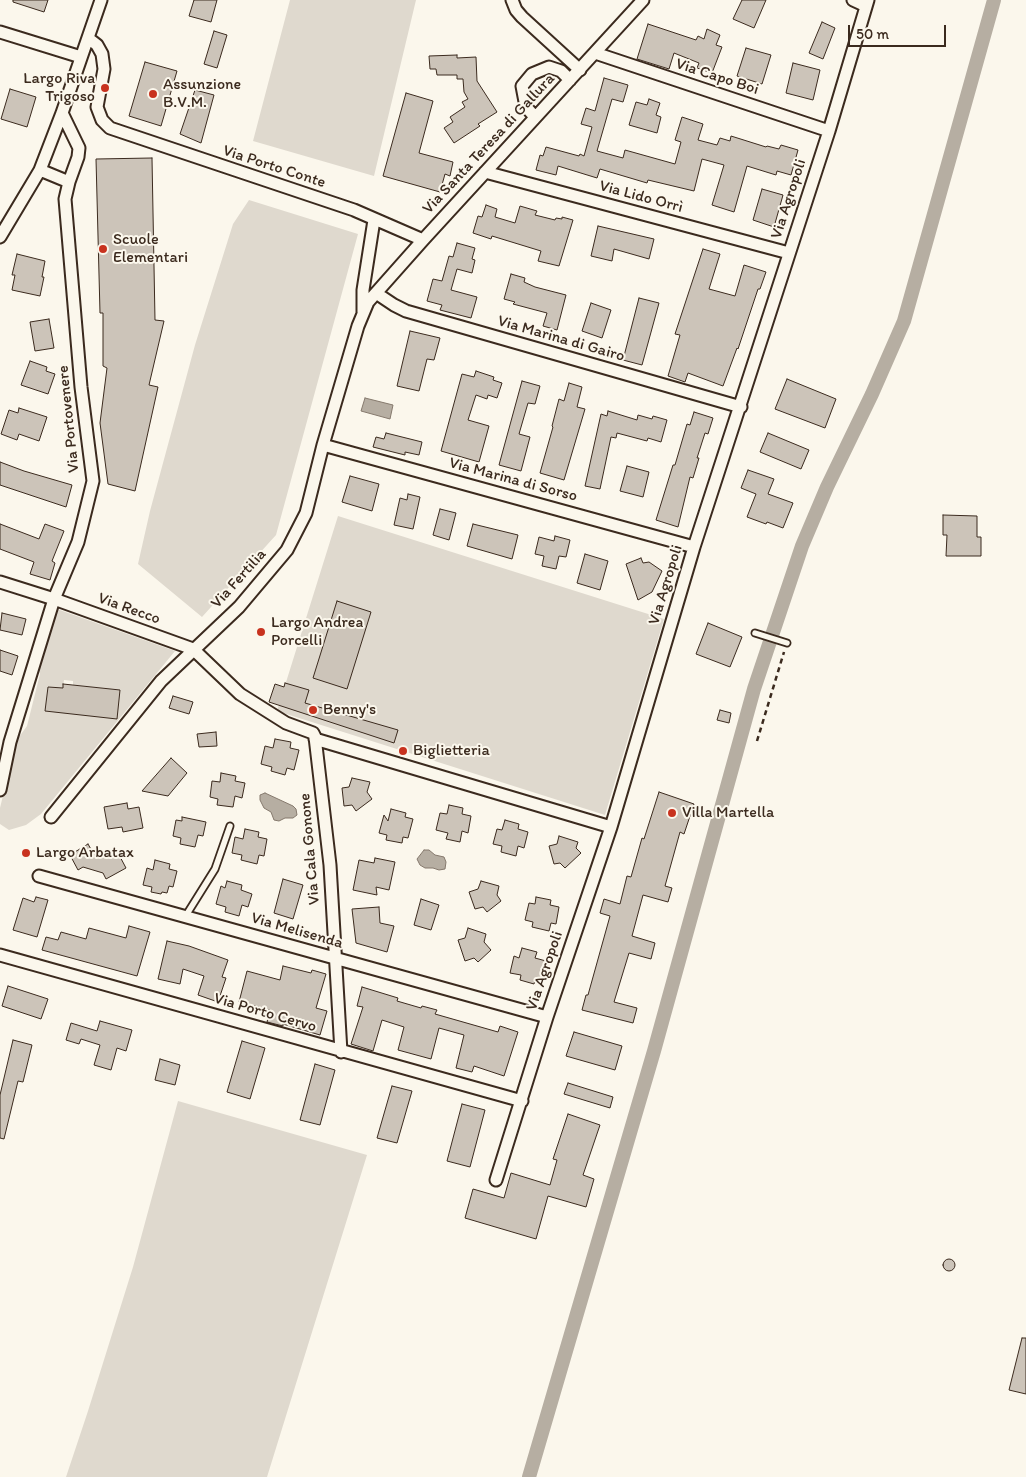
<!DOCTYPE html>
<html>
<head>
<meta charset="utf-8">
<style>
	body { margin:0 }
	#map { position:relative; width:1026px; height:1477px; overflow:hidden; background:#fbf7ec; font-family:Itim,sans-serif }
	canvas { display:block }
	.scale { position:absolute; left:848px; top:25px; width:98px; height:22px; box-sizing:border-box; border:2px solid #3b2a1e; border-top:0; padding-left:6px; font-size:15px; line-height:18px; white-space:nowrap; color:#3b2a1e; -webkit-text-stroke:4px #fbf7ec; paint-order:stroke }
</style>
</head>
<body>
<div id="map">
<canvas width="1026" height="1477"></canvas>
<div class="scale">50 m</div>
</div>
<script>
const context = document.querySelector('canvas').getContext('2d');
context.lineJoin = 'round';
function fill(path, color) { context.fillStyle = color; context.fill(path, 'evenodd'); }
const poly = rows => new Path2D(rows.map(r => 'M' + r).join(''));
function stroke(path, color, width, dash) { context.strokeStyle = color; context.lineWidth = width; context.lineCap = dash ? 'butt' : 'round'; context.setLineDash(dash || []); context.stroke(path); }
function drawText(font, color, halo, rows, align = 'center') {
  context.font = font + ' Itim,sans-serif'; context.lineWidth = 4; context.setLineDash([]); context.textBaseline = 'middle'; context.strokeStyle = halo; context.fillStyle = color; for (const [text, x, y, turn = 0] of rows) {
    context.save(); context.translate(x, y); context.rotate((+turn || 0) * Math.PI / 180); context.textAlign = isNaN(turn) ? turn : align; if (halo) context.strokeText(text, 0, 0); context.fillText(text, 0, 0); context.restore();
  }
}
const green = poly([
	[290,0,416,0,374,176,253,141],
	[249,200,358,234,276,535,202,617,138,564,150,511,195,345,233,224],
	[338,516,664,619,605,815,277,711],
	[57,609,175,651,41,814,26,825,9,830,0,824,0,808,16,741,27,726,40,674,37,665],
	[64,680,73,681,73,685,120,690,45,711,48,687,63,688],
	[178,1101,367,1155,267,1477,66,1477,88,1411,133,1267]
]);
const water = poly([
	[365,398,393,405,390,419,361,411,365,398],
	[265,793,293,806,296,809,297,815,293,818,285,818,279,821,274,820,271,812,264,808,260,800,260,795,265,793],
	[424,850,429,850,435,855,444,857,446,862,445,869,439,870,433,868,425,868,420,865,417,859,424,850]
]);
const canal = poly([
	[529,1477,654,1051,754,689,802,546,827,487,872,394,904,321,994,0]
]);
const building = poly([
	[13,0,48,0,44,12,13,2,13,0],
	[194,0,217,0,211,22,189,16,194,0],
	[742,0,766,0,754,28,733,19,742,0],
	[822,22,835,28,823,59,809,53,822,22],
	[648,24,696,40,698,36,704,39,707,29,720,35,716,45,722,47,712,73,697,68,699,63,674,53,669,69,637,59,648,24],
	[214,31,227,35,217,68,204,64,214,31],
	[746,48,771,55,762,84,737,76,746,48],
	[457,55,457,58,476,57,477,81,497,112,478,124,480,126,454,143,444,128,453,122,450,117,465,107,462,102,468,99,464,92,463,79,457,79,457,75,437,75,436,69,430,69,429,56,457,55],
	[145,62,177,71,161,126,129,116,145,62],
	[793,63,820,70,813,100,786,93,793,63],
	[604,78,628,85,623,102,612,99,597,151,623,158,625,150,675,164,681,142,675,140,682,117,703,124,698,140,717,145,720,138,730,141,731,136,766,147,767,146,779,149,781,145,798,150,791,175,777,171,776,175,747,166,734,212,712,205,724,165,702,159,694,191,648,180,647,183,600,169,597,178,558,166,556,175,536,170,540,155,543,156,546,147,579,156,580,154,584,156,592,127,581,124,586,108,595,111,604,78],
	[10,89,36,97,27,127,1,119,10,89],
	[195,90,214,95,201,143,180,134,195,90],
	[406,93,433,101,419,153,453,162,450,176,445,174,440,192,383,176,406,93],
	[649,99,660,103,656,115,661,117,657,133,629,125,636,102,647,105,649,99],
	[152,158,155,320,164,321,149,385,158,387,135,491,108,484,100,423,107,368,103,366,103,313,100,313,96,159,152,158],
	[762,189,783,195,774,227,753,220,762,189],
	[486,205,497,209,495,217,515,223,520,206,537,211,535,215,555,220,556,218,562,219,562,217,573,220,559,266,538,261,541,251,492,236,491,239,473,233,478,216,482,217,486,205],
	[598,226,654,239,649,259,614,249,612,261,591,256,598,226],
	[457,243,475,248,472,259,475,260,472,273,457,269,451,290,477,297,471,318,440,310,442,305,427,301,433,279,442,281,449,256,453,257,457,243],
	[703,249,720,254,709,289,735,296,744,265,766,272,760,289,758,289,738,349,737,348,723,386,688,373,685,382,668,376,680,335,675,334,703,249],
	[17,254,45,261,42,277,44,277,40,296,12,290,15,275,12,275,17,254],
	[511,274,525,278,524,282,535,287,566,295,557,330,543,326,547,313,513,304,515,302,504,299,511,274],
	[639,298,659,303,642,365,623,360,639,298],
	[591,303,611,310,602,338,582,331,591,303],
	[49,319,54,348,35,351,30,322,49,319],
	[410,331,440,338,434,360,427,359,419,391,397,386,410,331],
	[30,361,47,367,46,371,55,374,48,394,21,385,30,361],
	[476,371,494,377,493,380,502,383,497,398,488,395,487,399,476,395,468,420,489,426,479,462,441,451,462,374,474,377,476,371],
	[787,379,836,399,825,428,775,409,787,379],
	[522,381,540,386,535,404,528,403,519,434,530,437,521,471,499,465,522,381],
	[569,383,582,387,577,407,585,409,564,480,540,473,553,427,552,426,559,399,564,401,569,383],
	[19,408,47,417,39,441,19,434,17,440,1,434,9,410,18,413,19,408],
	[608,411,637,420,638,415,652,419,653,416,667,420,661,442,648,438,647,441,617,433,616,438,611,437,600,489,585,486,601,414,607,416,608,411],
	[694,412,713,418,708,434,705,433,697,458,699,458,693,478,690,477,678,527,656,520,673,465,675,465,687,424,690,425,694,412],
	[386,433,422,442,419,455,405,452,405,455,373,447,376,437,384,439,386,433],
	[768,433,809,450,801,469,760,452,768,433],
	[0,462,24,471,72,485,66,507,0,485,0,462],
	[627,466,649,472,643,497,620,491,627,466],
	[748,470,774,479,768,494,793,503,783,528,767,522,766,524,747,517,756,494,741,488,748,470],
	[350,476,379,484,372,511,342,502,350,476],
	[408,494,420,497,413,529,394,525,400,498,407,500,408,494],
	[440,509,456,513,449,540,433,535,440,509],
	[943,515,977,516,977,537,981,537,981,556,946,556,947,535,943,535,943,515],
	[0,524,39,539,45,524,64,531,52,561,55,563,50,580,30,574,34,562,0,549,0,524],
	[473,524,518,535,512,559,467,546,473,524],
	[555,536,570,540,566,557,559,556,556,569,542,566,544,556,535,554,539,537,554,541,555,536],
	[585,554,608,561,600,590,577,583,585,554],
	[641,558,643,563,649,562,662,571,652,592,638,600,626,564,641,558],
	[337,601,371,612,347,689,313,678,337,601],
	[2,613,26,619,22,635,0,630,2,613],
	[708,623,742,637,730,667,696,654,708,623],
	[0,650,18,656,12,675,0,671,0,650],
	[285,683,309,690,305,703,398,730,394,743,269,702,275,684,284,687,285,683],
	[63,684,120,690,117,719,45,711,48,687,63,688,63,684],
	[173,696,193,702,189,714,169,708,173,696],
	[720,710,731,713,729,723,717,720,720,710],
	[216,732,217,746,199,747,197,734,216,732],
	[275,739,291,742,290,748,299,750,294,770,287,768,285,775,271,771,272,767,261,764,265,746,273,748,275,739],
	[171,758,187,773,168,796,142,791,171,758],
	[221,773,236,776,235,781,245,783,242,798,235,796,233,807,217,805,218,799,210,797,212,781,220,782,221,773],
	[352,778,370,782,367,792,372,799,356,811,352,805,344,806,342,788,349,787,352,778],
	[659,792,694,804,684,834,680,832,665,886,672,888,668,902,643,895,632,936,655,943,651,959,629,953,614,1002,637,1008,633,1023,582,1010,586,995,588,995,610,916,600,913,604,899,620,904,627,876,631,877,642,838,644,839,659,792],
	[127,803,128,809,139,807,143,828,123,832,122,827,108,829,104,807,127,803],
	[449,805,463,808,462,814,471,816,468,833,462,831,460,842,446,839,448,833,436,830,440,813,447,814,449,805],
	[391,809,406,813,405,817,413,819,408,838,403,837,402,843,386,840,387,835,379,833,384,815,388,821,391,809],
	[182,817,206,822,203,836,198,835,195,847,180,844,181,838,173,836,176,820,182,821,182,817],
	[505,820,519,824,518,829,528,832,524,848,518,846,516,856,501,852,502,846,493,844,497,829,502,830,505,820],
	[245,829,259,832,258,837,267,839,264,856,259,855,257,864,241,860,242,855,232,853,235,837,243,839,245,829],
	[559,836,578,842,576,848,581,853,565,868,560,863,554,864,549,846,557,844,559,836],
	[88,844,92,851,109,855,117,851,126,868,106,879,103,873,83,867,78,870,70,855,88,844],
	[375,858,395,862,389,890,376,887,377,895,353,890,359,860,374,863,375,858],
	[155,860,170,864,169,869,177,871,173,887,169,886,167,893,162,892,161,894,151,892,152,887,143,885,147,868,153,870,155,860],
	[283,879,303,885,293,919,274,913,283,879],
	[227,881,242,885,241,890,252,894,248,907,242,905,239,916,225,912,226,907,216,904,221,886,225,888,227,881],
	[481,881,499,886,497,895,501,901,487,912,483,907,475,909,469,892,478,889,481,881],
	[36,897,48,900,37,937,13,930,23,898,34,902,36,897],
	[536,897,551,900,550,905,559,907,556,924,551,923,549,931,532,927,533,922,525,920,529,903,535,904,536,897],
	[421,899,439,905,431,930,414,925,421,899],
	[379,907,380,923,394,926,387,952,356,943,352,909,379,907],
	[129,926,150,932,137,976,42,950,46,937,58,940,61,932,86,939,89,928,126,938,129,926],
	[468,928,486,934,484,942,491,950,478,962,474,958,465,961,458,940,465,938,468,928],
	[167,941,189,946,228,960,222,977,226,978,218,1002,198,995,204,976,183,969,180,984,158,979,167,941],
	[522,948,537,952,535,958,546,961,541,982,535,980,534,984,520,980,521,975,510,973,514,956,519,958,522,948],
	[283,966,311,973,312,970,326,974,316,1008,327,1011,320,1035,283,1024,283,1026,267,1022,270,1010,239,1002,247,971,280,980,283,966],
	[8,986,48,999,41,1019,2,1006,8,986],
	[362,987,398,998,397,1001,421,1008,422,1006,437,1010,435,1014,498,1032,500,1026,518,1032,504,1076,474,1066,472,1072,456,1068,464,1035,439,1028,431,1059,398,1050,404,1027,382,1020,373,1051,351,1044,363,1007,357,1006,362,987],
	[100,1021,132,1030,126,1051,117,1048,111,1070,94,1065,100,1045,81,1039,79,1044,66,1040,71,1023,97,1031,100,1021],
	[574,1032,622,1046,615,1070,566,1056,574,1032],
	[13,1040,32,1045,23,1082,18,1081,4,1139,0,1138,0,1095,13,1040],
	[242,1041,265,1048,250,1099,227,1092,242,1041],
	[160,1059,180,1065,175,1085,155,1080,160,1059],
	[315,1064,335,1070,320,1125,300,1120,315,1064],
	[568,1083,613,1097,610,1108,564,1094,568,1083],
	[392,1086,412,1091,397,1143,377,1138,392,1086],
	[462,1104,485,1110,470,1167,447,1161,462,1104],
	[568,1114,600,1125,583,1175,594,1179,586,1207,548,1196,536,1239,465,1218,473,1189,504,1198,511,1173,550,1185,557,1160,553,1159,568,1114],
	'943 1265a6 6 0 1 1 12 0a6 6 0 1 1-12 0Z',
	[1022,1338,1026,1338,1026,1394,1009,1390,1022,1338]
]);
const path = poly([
	[757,741,784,652]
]);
const lane = poly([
	[755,633,787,643],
	[185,917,215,869,230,826]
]);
const street = poly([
	[512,0,516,10,522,17,580,70],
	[853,0,866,6],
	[0,32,81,57],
	[88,38,97,45,102,54,104,69,97,107,102,120,110,128,354,210,423,240],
	[595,53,829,131],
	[535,117,526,107,522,86,532,74,549,67,561,71,570,80],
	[40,170,69,182,78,157,79,148,62,113],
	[485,172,789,253],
	[0,237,40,170,62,113,101,0],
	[376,293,394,305,406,311,741,407],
	[363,312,363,290,374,220],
	[323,445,694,547],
	[0,582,54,599,193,649,240,694,286,723,313,733,315,737,330,865,341,1052],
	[315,739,611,827],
	[0,790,10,742,54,599,78,542,93,481,81,387,65,199,69,182],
	[51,817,161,681,239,607,287,550,306,513,323,445,358,326,368,302,423,240,643,0],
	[39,876,547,1017],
	[0,955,522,1101],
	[496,1180,547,1017,611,827,694,547,829,131,868,0]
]);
const markers = [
	[105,88,5,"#c8321e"],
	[153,94,5,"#c8321e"],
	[103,249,5,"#c8321e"],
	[261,632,5,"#c8321e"],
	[313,710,5,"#c8321e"],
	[403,751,5,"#c8321e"],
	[672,813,5,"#c8321e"],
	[26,853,5,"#c8321e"]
];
const streetNames = [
	["Via Capo Boi",717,77,18],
	["Via Santa Teresa di Gallura",489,144,-47],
	["Via Porto Conte",274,167,18],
	["Via Lido Orrì",641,197,15],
	["Via Agropoli",789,199,-72],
	["Via Marina di Gairo",561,339,16],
	["Via Portovenere",69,419,-96],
	["Via Marina di Sorso",513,480,15],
	["Via Fertilia",239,579,-48],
	["Via Agropoli",666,585,-73],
	["Via Recco",129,609,20],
	["Via Cala Gonone",310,849,-95],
	["Via Melisenda",297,931,16],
	["Via Agropoli",545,971,-71],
	["Via Porto Cervo",265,1013,16]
];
const poiNames = [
	["Largo Riva",95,79,"right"],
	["Trigoso",95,97,"right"],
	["Assunzione",163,85],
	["B.V.M.",163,103],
	["Scuole",113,240],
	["Elementari",113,258],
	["Largo Andrea",271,623],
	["Porcelli",271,641],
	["Benny's",323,710],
	["Biglietteria",413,751],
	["Villa Martella",682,813],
	["Largo Arbatax",36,853]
];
fill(green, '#dfd9ce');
fill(water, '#b6aea2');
stroke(water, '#85796d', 1);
stroke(canal, '#b6aea2', 14);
fill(building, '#ccc4b9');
stroke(building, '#3b2a1e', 1);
stroke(lane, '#3b2a1e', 9);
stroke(street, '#3b2a1e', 15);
stroke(path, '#3b2a1e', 2.5, [5, 4]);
stroke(lane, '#fbf7ec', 5.5);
stroke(street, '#fbf7ec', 11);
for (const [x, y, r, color] of markers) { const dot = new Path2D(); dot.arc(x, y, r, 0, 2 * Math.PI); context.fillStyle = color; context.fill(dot); stroke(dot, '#fbf7ec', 2); }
drawText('16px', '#3b2a1e', '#fbf7ec', streetNames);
drawText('16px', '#3b2a1e', '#fbf7ec', poiNames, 'left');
</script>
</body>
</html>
